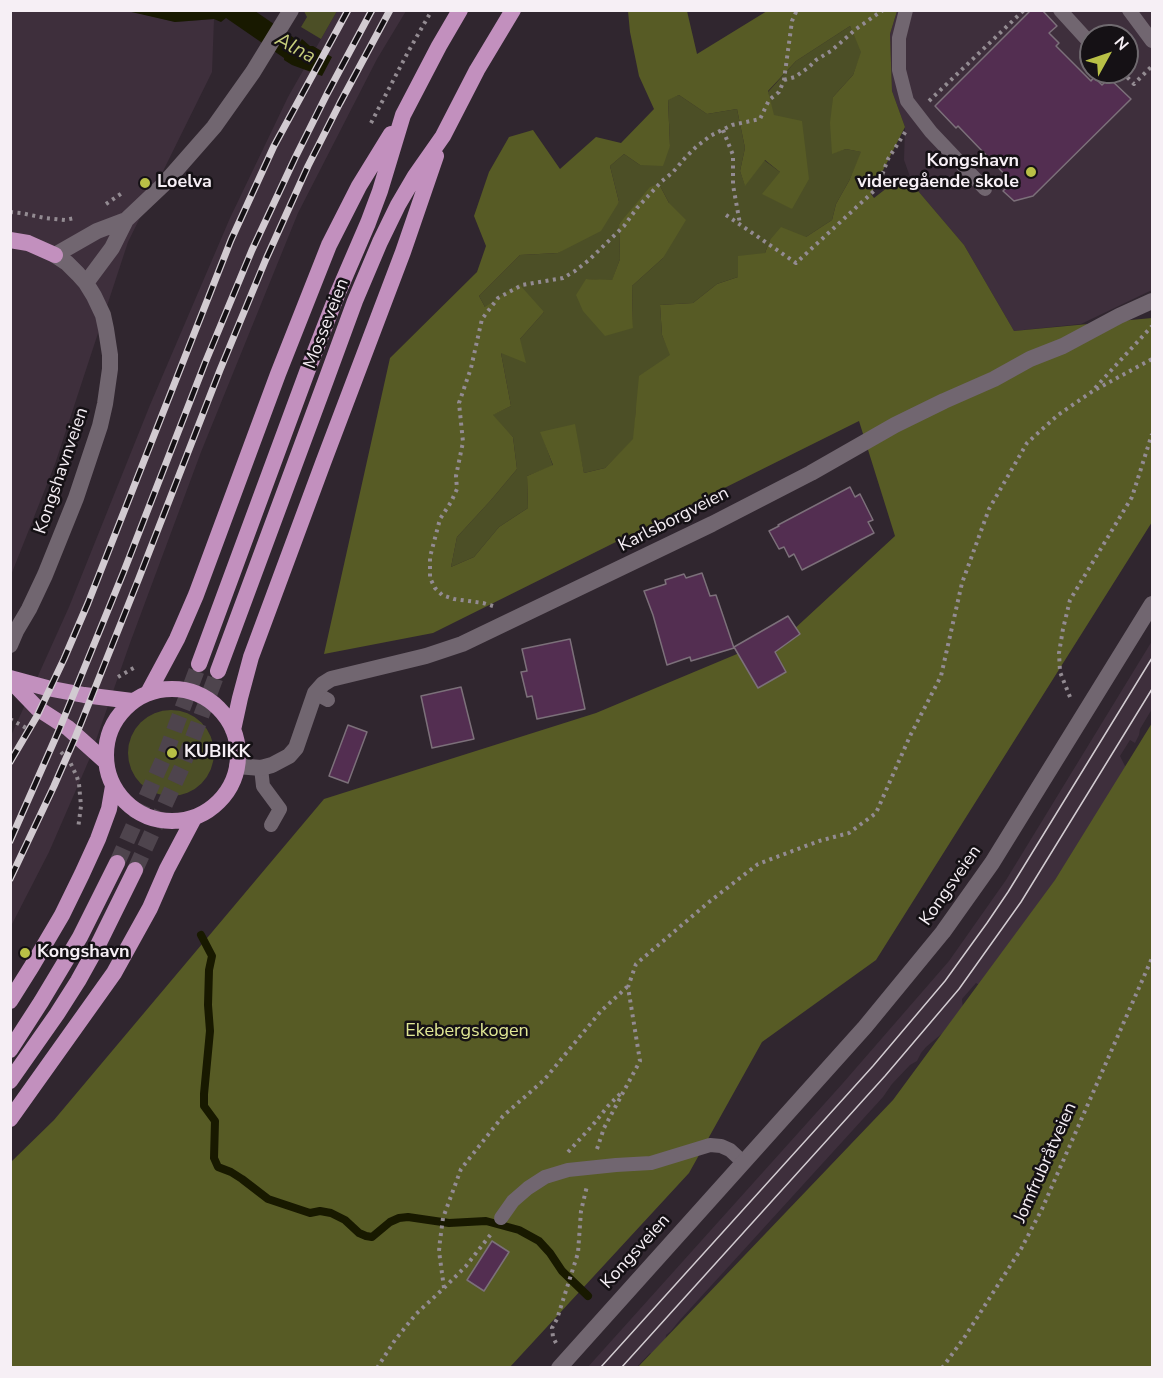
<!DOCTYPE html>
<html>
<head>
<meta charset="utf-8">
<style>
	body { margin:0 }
	#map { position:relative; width:1163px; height:1378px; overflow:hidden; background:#30262f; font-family:"Nunito Sans",sans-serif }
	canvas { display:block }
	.frame { position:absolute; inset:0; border:12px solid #f6eff5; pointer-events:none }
	.north { position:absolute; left:1079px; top:24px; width:60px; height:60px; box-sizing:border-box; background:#151115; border:2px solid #6f6a6f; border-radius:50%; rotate:50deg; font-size:16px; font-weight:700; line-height:24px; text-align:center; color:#f6eff5 }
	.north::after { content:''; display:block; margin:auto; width:21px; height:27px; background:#b9c046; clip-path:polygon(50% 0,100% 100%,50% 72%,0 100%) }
</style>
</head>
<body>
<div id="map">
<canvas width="1163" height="1378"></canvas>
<div class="frame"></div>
<div class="north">N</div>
</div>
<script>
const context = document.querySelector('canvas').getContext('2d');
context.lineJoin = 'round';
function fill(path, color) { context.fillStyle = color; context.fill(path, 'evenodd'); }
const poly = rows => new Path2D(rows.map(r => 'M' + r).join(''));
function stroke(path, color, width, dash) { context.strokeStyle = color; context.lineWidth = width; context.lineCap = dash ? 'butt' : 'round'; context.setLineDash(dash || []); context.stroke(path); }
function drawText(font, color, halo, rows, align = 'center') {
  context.font = font + ' "Nunito Sans",sans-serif'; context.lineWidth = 5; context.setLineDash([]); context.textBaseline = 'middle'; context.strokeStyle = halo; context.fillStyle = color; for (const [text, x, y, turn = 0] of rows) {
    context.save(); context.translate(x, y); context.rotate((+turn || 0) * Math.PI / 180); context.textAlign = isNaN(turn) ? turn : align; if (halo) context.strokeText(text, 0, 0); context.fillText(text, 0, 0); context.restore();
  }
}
const built = poly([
	[127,10,175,22,214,19,212,72,128,242,55,464,11,575,11,11],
	[337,11,406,11,377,59,298,213,201,452,130,643,89,760,49,852,11,926,10,738,69,607,150,405,230,218,288,97],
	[897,11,1152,11,1152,290,1081,324,1014,331,964,245,913,185,904,160,905,127,892,91,890,34],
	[1091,36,1127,36,1127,72,1091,72],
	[1152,641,1152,709,1140,729,1139,735,1135,743,1130,740,1120,756,1127,770,986,989,976,983,962,999,963,1009,951,1026,926,1047,921,1053,917,1061,910,1065,892,1084,883,1097,679,1321,671,1331,666,1335,665,1343,654,1356,650,1353,637,1367,587,1368,843,1083,949,961,1006,880]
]);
const green = poly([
	[304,11,304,10,337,11,321,39,301,27,307,17],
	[850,26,862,52,853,75,833,97,832,153,846,149,862,152,849,181,836,204,832,220,806,237,770,240,765,253,738,277,717,284,693,303,660,305,662,335,671,355,636,409,634,439,605,468,584,473,581,459,541,432,553,466,527,476,528,508,499,527,474,557,451,567,457,537,491,500,517,469,513,437,492,415,511,406,501,353,520,339,544,312,485,307,479,296,520,255,558,253,619,202,610,166,624,154,640,165,670,146,668,99,679,95,707,114,737,109,745,148,740,171,745,185,764,160,780,172,792,209,768,92,796,61],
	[659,184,669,203,663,258,632,286,633,328,586,279,612,281,620,259,619,224],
	'128 753a43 43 0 1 1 86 0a43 43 0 1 1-86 0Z'
]);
const forest = poly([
	[628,11,687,11,697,54,767,11,897,11,890,34,892,91,905,127,871,194,874,198,892,184,913,185,964,245,1014,331,1152,318,1152,522,876,960,762,1042,689,1173,510,1367,11,1368,11,1162,54,1120,324,799,596,713,792,631,895,536,859,421,433,633,324,654,390,358,477,272,486,246,474,216,489,172,509,137,533,130,560,169,596,137,621,143,654,109,639,76,630,32],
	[850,26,861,52,853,75,833,97,830,123,832,154,846,149,861,152,849,181,836,204,832,220,806,237,781,227,770,240,765,253,738,256,738,277,717,284,693,303,660,305,662,335,670,355,639,376,633,439,605,468,584,473,575,424,540,432,553,465,527,476,528,508,499,527,474,557,451,567,457,537,491,500,517,469,513,437,493,415,511,406,501,353,526,363,520,339,544,312,519,284,485,307,479,296,520,255,558,253,601,231,619,202,610,166,624,154,640,165,663,166,670,146,668,100,679,95,707,114,737,109,745,148,740,171,745,186,765,160,780,172,762,194,792,209,809,179,802,121,774,115,768,91,796,61],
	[659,184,669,203,686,220,663,258,632,286,633,328,605,336,583,311,576,295,586,279,612,280,620,259,619,224,650,187],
	[1152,723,1152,1367,638,1367,893,1100,1055,880]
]);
const water = poly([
	[127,11,255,11,300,42,302,39,310,46,313,46,332,57,322,76,292,65,284,60,284,58,226,18,221,22,214,19,175,22]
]);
const stream = poly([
	[201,935,212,956,209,970,208,1005,210,1031,204,1094,204,1106,215,1121,214,1158,218,1167,231,1172,242,1179,268,1199,310,1213,320,1211,331,1213,345,1220,359,1233,366,1236,372,1237,390,1222,399,1218,408,1217,449,1223,486,1221,519,1230,539,1241,550,1253,562,1271,588,1296]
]);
const building = poly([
	[1031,10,1042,10,1057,26,1049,33,1059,43,1056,46,1091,81,1094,77,1102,85,1109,78,1131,99,1033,196,1014,201,1003,191,1012,182,958,126,956,128,935,106,1031,10],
	[850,487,855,497,860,494,873,520,868,522,874,533,802,570,794,554,789,557,784,547,779,549,769,531,779,526,778,525,850,487],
	[702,573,710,596,716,595,734,648,691,661,690,657,667,665,653,615,644,591,666,584,665,580,684,574,686,578,702,573],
	[788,616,800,634,775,652,786,672,758,688,734,647,788,616],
	[570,639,585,709,537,719,532,696,527,697,521,672,527,671,522,649,570,639],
	[461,687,474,739,432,748,421,696,461,687],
	[348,725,367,732,348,783,329,776,348,725],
	[492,1241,509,1252,484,1291,467,1280,492,1241]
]);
const trunkTunnel = poly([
	[117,863,165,755,199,664],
	[135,870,182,767,218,671]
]);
const path = poly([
	[1122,72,1134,84,1152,66],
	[784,80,795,77,809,67,816,60,831,51,856,29,883,10],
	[929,101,1024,10],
	[371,123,408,52,432,10],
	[723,130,733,155,733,185,740,224],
	[106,204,122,193],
	[10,212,21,213,45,218,65,220,75,218],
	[726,215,796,263,875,190,881,178,888,159,906,131],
	[1095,388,1152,326],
	[493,606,483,603,454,599,442,595,435,588,430,578,430,557,440,519,451,502,457,489,456,476,463,442,459,403,471,368,482,319,498,298,522,285,563,278,575,271,589,260,624,226,637,208,662,181,673,172,685,158,696,147,710,136,732,125,760,119,769,100,779,92,784,80,792,21,797,10],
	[118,677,137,666],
	[1070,697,1060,672,1059,653,1063,629,1070,600,1132,497,1152,434],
	[10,719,28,729],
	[61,752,70,762,77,777,79,784,81,806,78,829],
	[597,1149,604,1128,640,1061,628,987,636,964,709,902,758,864,819,841,849,833,876,813,910,736,941,676,962,583,989,509,1027,443,1058,415,1093,391,1152,359],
	[568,1152,592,1126,608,1106,621,1093],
	[444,1288,439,1251,440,1241,443,1218,461,1169,503,1116,544,1080,601,1011,627,987],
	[556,1343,553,1337,552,1328,557,1319,578,1253,581,1211,587,1186],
	[377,1368,395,1340,416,1314,444,1288,466,1266,491,1234],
	[942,1368,964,1338,1021,1249,1042,1209,1152,958]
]);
const service = poly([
	[906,10,899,38,899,70,907,101,931,132,985,189],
	[1060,10,1091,44],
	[1129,10,1152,41],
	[315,693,328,700],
	[261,768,263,786,280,809,271,825],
	[501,1218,513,1201,528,1188,545,1177,568,1170,616,1165,651,1163,710,1145,721,1146,730,1150,743,1162]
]);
const minor = poly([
	[86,283,112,248,126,220,163,185,214,127,253,72,291,10],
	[10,645,16,631,29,609,45,575,76,498,100,426,105,404,110,369,110,355,106,329,103,315,94,296,86,283,78,274,67,263,55,255,97,231,126,220],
	[237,766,261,768,272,765,289,756,296,748,315,693,323,684,331,679,426,656,462,644,712,524,811,473,895,425,944,401,994,379,1030,359,1063,346,1119,316,1152,301]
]);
const secondary = poly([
	[559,1368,865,1027,943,932,992,863,1152,604]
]);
const trunk = poly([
	[10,240,28,243,55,255],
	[199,664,307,372,337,295,368,223,380,191,403,115,439,46,460,10],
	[218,671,326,380,355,301,380,242,398,205,415,176,443,136,477,70,513,10],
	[10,678,47,688,84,695,132,701],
	[10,680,37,708,68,728,106,762],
	'106 755a66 66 0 1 1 132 0a66 66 0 1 1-132 0Z',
	[148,693,177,639,196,595,278,374,329,245,359,186,391,134],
	[233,730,240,698,251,657,323,463,403,252,436,156],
	[10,1001,32,966,62,915,82,874,98,839,109,809,113,786],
	[10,1050,41,1002,80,937,117,863],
	[10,1081,57,1014,78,981,98,945,135,870],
	[10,1119,114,973,150,908,167,869,194,818]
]);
const tram = poly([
	[600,1368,873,1066,945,981,987,923,1008,892,1152,658],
	[621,1368,885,1076,959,989,1021,902,1152,689]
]);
const rail = poly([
	[10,762,37,716,64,659,88,603,231,240,274,146,348,10],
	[10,841,59,730,124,571,205,363,252,250,295,158,327,94,372,10],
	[10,879,54,786,75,738,139,578,220,370,266,259,308,166,340,103,390,10]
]);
const markers = [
	[1031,172,6,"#b9c046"],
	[145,183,6,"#b9c046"],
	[172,753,6,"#b9c046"],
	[25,953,6,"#b9c046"]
];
const poiNames = [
	["Kongshavn",1019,162,"right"],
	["videregående skole",1019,183,"right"],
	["Loelva",157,183],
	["KUBIKK",184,753],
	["Kongshavn",37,953]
];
const streetNames = [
	["Mosseveien",327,324,-69],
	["Kongshavnveien",62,471,-71],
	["Karlsborgveien",674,520,-27],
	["Kongsveien",951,886,-55],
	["Jomfrubråtveien",1046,1163,-66],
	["Kongsveien",636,1252,-48]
];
const parkNames = [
	["Ekebergskogen",467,1032]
];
const waterNames = [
	["Alna",295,49,28]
];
fill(built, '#3e2f3c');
fill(green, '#4c4f26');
fill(forest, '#575b25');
fill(water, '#181900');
stroke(stream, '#181900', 8);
fill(building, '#532e51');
stroke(building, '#7c707a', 1.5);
stroke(trunkTunnel, '#4e444d', 16, [16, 8]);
stroke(path, '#938b92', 4, [3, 4.5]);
stroke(service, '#716670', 14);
stroke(minor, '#716670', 16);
stroke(secondary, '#716670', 16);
stroke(trunk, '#c290be', 16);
stroke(tram, '#d2cbd1', 1.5);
stroke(rail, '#d2cbd1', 7);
stroke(rail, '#151115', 4.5, [14]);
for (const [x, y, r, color] of markers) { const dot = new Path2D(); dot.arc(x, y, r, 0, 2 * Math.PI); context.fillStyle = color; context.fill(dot); stroke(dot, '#151115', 2); }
drawText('bold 18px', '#f6eff5', '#151115', poiNames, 'left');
drawText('18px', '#f6eff5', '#151115', streetNames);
drawText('18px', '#e1e895', '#151115', parkNames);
drawText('italic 20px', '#c6cd7b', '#151115', waterNames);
</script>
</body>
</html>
